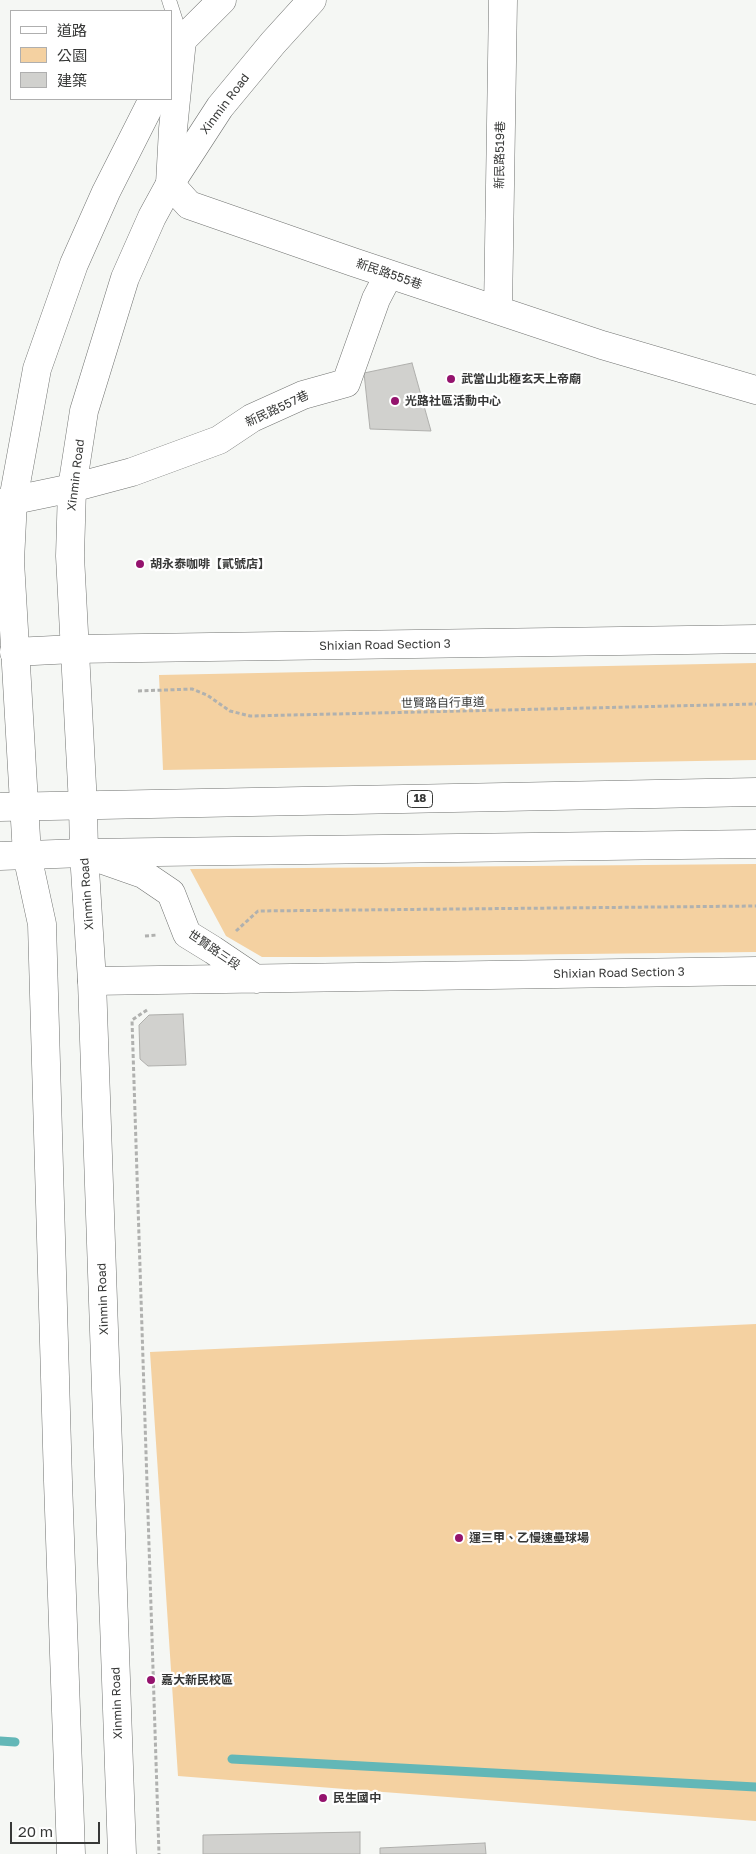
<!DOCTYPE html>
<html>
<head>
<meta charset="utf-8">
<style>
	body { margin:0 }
	#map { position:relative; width:756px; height:1854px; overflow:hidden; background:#f5f7f4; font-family:"Golos Text","Noto Sans TC",sans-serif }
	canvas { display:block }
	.legend { position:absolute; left:10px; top:10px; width:162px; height:90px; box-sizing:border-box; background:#fff; border:1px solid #afafaf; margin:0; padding:6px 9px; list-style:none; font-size:15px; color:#373837 }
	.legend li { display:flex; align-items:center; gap:10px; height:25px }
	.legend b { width:25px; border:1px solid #afafaf }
	.scale { position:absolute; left:10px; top:1822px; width:90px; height:22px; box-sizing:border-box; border:2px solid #373837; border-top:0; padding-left:6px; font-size:15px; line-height:18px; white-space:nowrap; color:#373837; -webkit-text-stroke:4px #fff; paint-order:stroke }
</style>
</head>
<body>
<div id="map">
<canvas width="756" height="1854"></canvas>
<ul class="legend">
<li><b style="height:6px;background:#fff"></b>道路</li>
<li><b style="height:14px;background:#f4d1a1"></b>公園</li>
<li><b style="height:14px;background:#d1d1ce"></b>建築</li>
</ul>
<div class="scale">20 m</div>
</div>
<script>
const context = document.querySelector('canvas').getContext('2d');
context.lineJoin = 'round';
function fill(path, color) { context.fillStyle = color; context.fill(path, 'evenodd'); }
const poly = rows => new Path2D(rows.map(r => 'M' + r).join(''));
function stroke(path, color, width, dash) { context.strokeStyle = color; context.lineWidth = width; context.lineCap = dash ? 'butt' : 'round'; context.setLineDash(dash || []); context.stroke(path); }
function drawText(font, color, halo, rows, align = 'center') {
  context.font = font + ' "Golos Text","Noto Sans TC",sans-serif'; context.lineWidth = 4.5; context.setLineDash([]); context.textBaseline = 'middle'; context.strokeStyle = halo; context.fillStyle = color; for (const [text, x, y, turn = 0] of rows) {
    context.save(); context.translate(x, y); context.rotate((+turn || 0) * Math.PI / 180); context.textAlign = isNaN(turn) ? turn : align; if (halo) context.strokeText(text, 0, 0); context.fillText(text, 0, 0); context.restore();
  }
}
const green = poly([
	[756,663,756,760,163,770,159,675],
	[756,864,756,952,317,957,262,957,226,936,190,869],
	[756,1324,756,1821,178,1776,150,1352]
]);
const stream = poly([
	[0,1741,15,1742],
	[232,1759,756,1787]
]);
const building = poly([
	[412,363,431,431,370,429,364,373,412,363],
	[183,1014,186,1065,148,1066,140,1059,139,1025,149,1015,183,1014],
	[360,1832,360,1854,203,1854,203,1835,360,1832],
	[485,1843,486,1854,380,1854,380,1848,485,1843]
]);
const path = poly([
	[138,691,192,689,207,695,230,711,250,716,756,704],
	[236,931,258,911,756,906],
	[145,936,157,935],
	[147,1010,132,1020,159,1854]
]);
const service = poly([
	[169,0,182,40]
]);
const minor = poly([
	[182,40,173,129,170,184,189,205,353,262,602,345,756,390],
	[498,310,503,0],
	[0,503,72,488,132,472,219,440,252,418,303,395,346,383,376,299,389,274],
	[14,652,74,649,756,639],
	[86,854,143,874,171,893,187,934,213,950,256,979],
	[92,981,756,971]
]);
const tertiary = poly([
	[171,62,182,40,222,0],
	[71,1854,58,1481,42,924,27,855,10,561,13,500,37,369,74,264,106,192,153,99],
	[122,1854,92,981,84,853,83,805,70,556,72,488,84,411,125,278,152,217,170,184,220,107,273,43,312,0]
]);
const primary = poly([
	[0,807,756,792],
	[0,856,84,853,756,844]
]);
const markers = [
	[451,379,5,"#94136d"],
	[395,401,5,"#94136d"],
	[140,564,5,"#94136d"],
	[459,1538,5,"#94136d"],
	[151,1680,5,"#94136d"],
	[323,1798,5,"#94136d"]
];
const shields = [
	[420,799,25]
];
const shieldNames = [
	["18",420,799]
];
const streetNames = [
	["Xinmin Road",225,104,-53],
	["新民路519巷",500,155,-89],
	["新民路555巷",389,274,19],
	["新民路557巷",277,409,-25],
	["Xinmin Road",76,475,-83],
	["Shixian Road Section 3",385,645,-1],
	["世賢路自行車道",443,703,-1],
	["Xinmin Road",87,894,-94],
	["世賢路三段",214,950,34],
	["Shixian Road Section 3",619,973,-1],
	["Xinmin Road",103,1299,-92],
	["Xinmin Road",117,1703,-92]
];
const poiNames = [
	["武當山北極玄天上帝廟",461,379],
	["光路社區活動中心",405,401],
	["胡永泰咖啡【貳號店】",150,564],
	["運三甲、乙慢速壘球場",469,1538],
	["嘉大新民校區",161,1680],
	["民生國中",333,1798]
];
fill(green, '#f4d1a1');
stroke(stream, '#63b7b7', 9);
fill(building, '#d1d1ce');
stroke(building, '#afafac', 1);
stroke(service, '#717371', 15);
stroke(minor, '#717371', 29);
stroke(tertiary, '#717371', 29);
stroke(primary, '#717371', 29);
stroke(path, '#b0b1af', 3, [4, 2.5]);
stroke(service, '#fff', 14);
stroke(minor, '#fff', 28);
stroke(tertiary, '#fff', 28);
stroke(primary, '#fff', 28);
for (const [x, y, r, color] of markers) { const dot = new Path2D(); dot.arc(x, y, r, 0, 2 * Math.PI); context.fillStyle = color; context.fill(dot); stroke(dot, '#fff', 2); }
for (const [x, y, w] of shields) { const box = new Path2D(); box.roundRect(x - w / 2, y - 8.5, w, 17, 4); context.fillStyle = '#fff'; context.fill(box); stroke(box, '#373837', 1); }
drawText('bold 11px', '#373837', null, shieldNames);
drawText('12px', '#373837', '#fff', streetNames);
drawText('bold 12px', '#373837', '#fff', poiNames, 'left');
</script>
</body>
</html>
